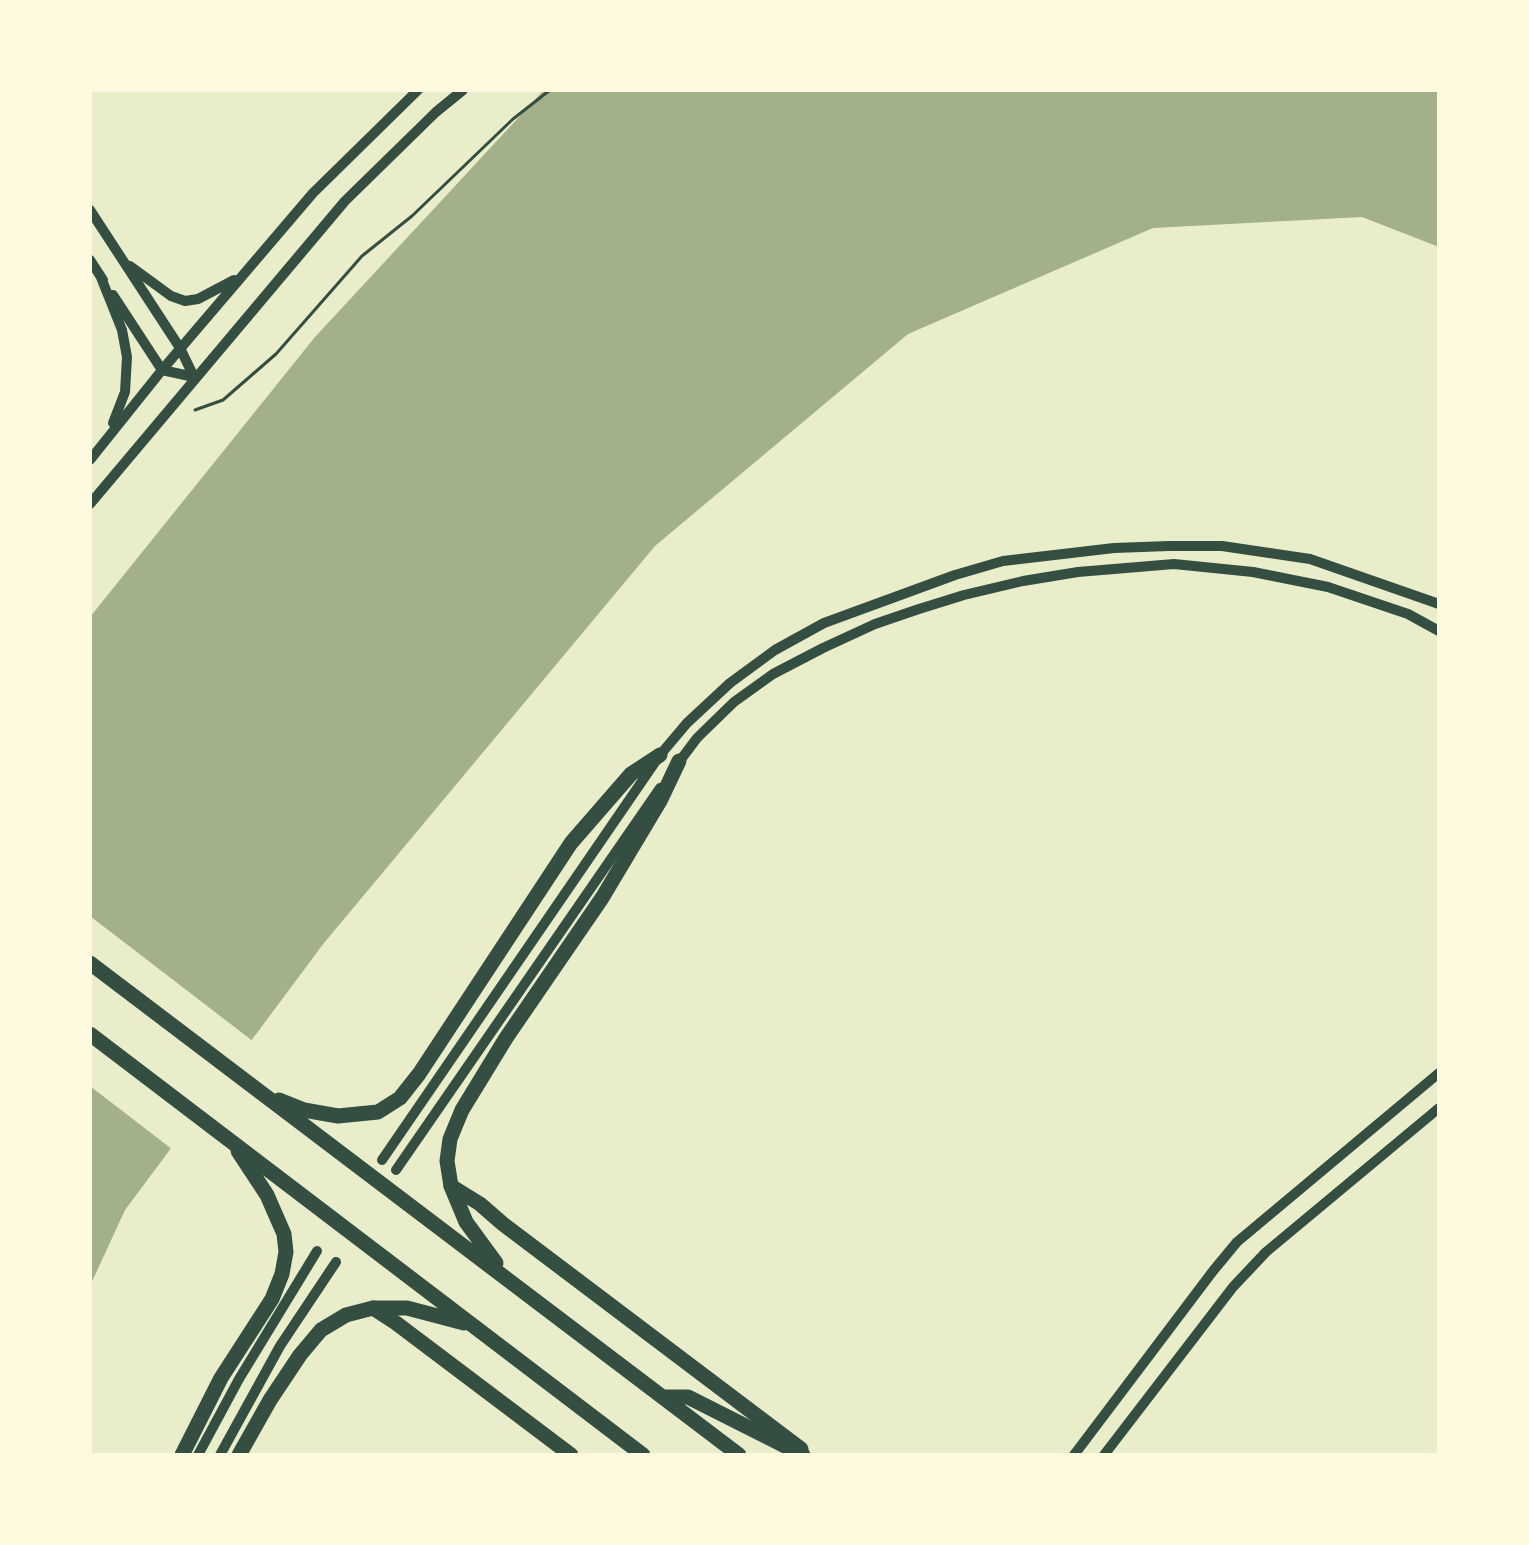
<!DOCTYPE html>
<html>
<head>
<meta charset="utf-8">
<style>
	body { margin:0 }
	#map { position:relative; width:1529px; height:1545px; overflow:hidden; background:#e9edc9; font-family:"Roboto Condensed",sans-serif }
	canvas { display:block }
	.frame { position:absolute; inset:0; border:92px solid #fefae0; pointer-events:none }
</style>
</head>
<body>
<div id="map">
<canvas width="1529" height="1545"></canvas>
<div class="frame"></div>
</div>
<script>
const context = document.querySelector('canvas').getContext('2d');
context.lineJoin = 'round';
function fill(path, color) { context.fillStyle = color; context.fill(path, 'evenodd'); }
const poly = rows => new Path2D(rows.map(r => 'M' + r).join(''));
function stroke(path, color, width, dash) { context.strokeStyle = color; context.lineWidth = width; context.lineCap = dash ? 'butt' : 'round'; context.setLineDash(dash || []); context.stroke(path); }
const water = poly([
	[544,90,1439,90,1439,247,1362,217,1153,228,908,334,655,546,324,943,125,1210,90,1286,90,617,315,337]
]);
const pier = poly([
	[90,916,254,1042,173,1150,90,1086]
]);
const path = poly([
	[195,410,223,400,276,354,362,256,412,216,513,119,550,90]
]);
const tertiary = poly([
	[90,210,180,348,194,377],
	[90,260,103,280],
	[130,266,171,296,185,301,198,299,234,280],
	[100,275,122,330,127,357,125,392,113,423],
	[113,295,162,370,194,377],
	[90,460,162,370,313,193,418,90],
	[90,504,345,201,436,112,463,90],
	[676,766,697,738,734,702,773,674,823,648,875,624,919,609,964,595,1023,581,1078,572,1174,564,1253,572,1328,587,1408,614,1439,631],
	[382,1160,660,755,687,723,730,683,775,650,824,623,955,575,1003,561,1114,548,1169,546,1222,546,1310,559,1439,604],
	[396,1170,660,788],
	[198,1455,239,1379,317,1251],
	[220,1455,280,1346,336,1262],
	[1074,1455,1213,1271,1237,1242,1439,1073],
	[1104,1455,1233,1287,1266,1252,1439,1108]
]);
const primary = poly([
	[451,1186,480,1204,503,1224,801,1449],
	[373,1308,396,1323,571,1455]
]);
const trunk = poly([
	[90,963,739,1455],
	[90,1034,643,1455],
	[279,1100,304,1110,338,1116,378,1112,400,1098,419,1074,571,843,631,774,660,755],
	[496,1263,466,1222,451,1186,447,1161,450,1139,462,1110,506,1038,602,898,660,801,679,761],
	[663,1397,688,1397,803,1455],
	[182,1455,221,1378,272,1299,282,1274,286,1252,284,1234,267,1195,238,1151],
	[239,1455,270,1400,300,1355,321,1330,346,1315,373,1308,407,1308,464,1323]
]);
fill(water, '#a3b18a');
fill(pier, '#e9edc9');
stroke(path, '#344e41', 3);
stroke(tertiary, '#344e41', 10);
stroke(primary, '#344e41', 15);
stroke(trunk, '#344e41', 15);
</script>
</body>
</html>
